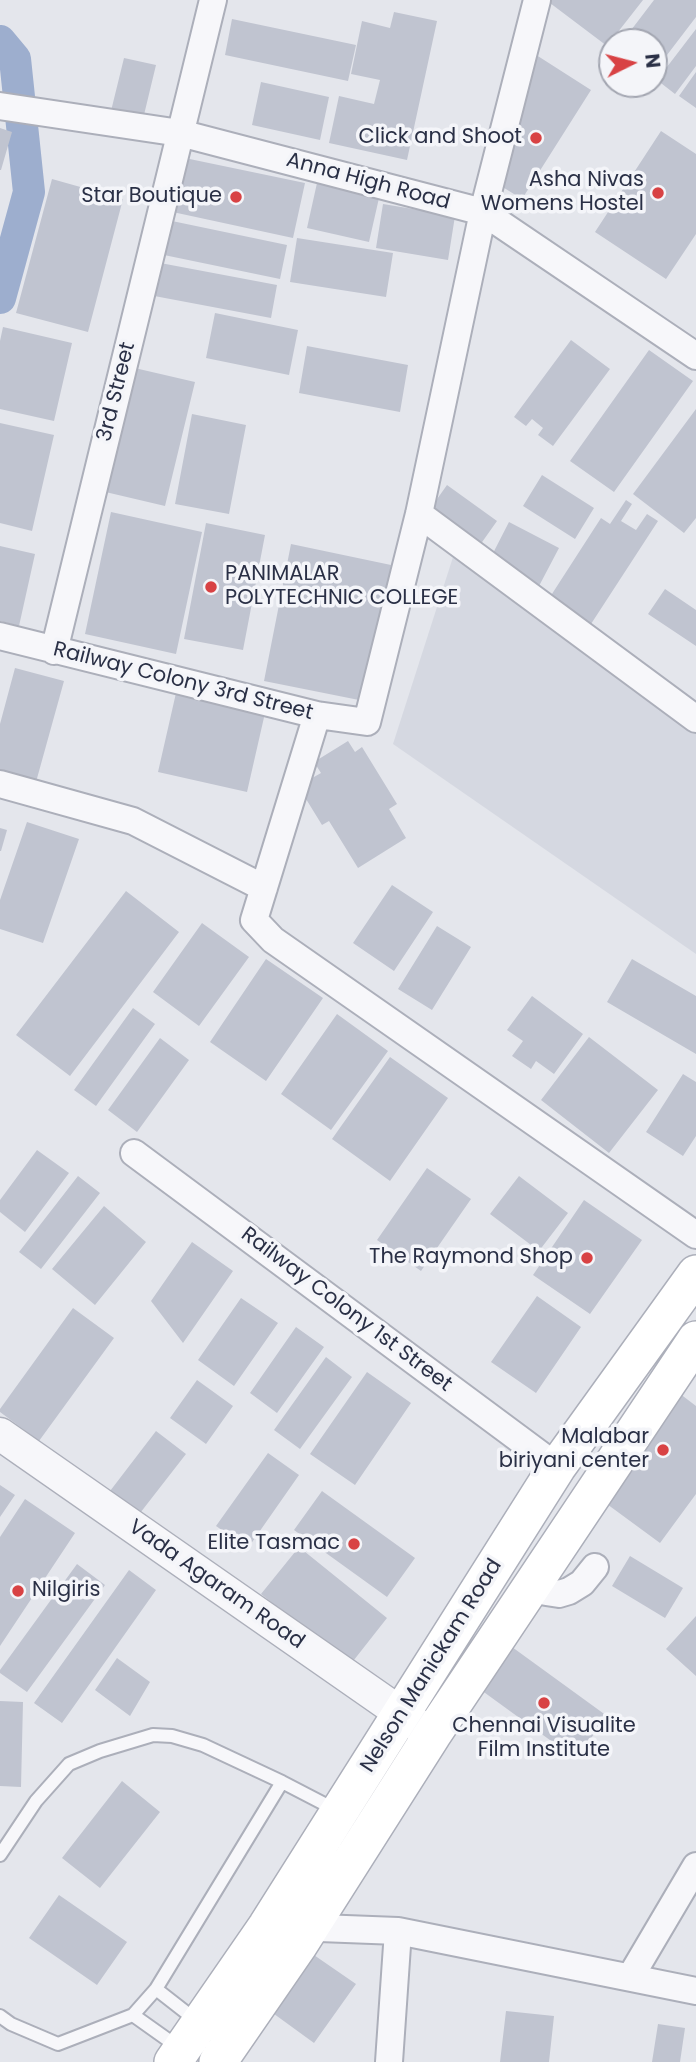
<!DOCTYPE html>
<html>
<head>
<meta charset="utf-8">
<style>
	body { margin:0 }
	#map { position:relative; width:696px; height:2062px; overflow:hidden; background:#e4e6ec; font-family:Poppins,sans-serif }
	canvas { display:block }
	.north { position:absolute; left:598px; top:28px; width:70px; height:70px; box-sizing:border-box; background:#f4f5f9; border:2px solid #a3a6b1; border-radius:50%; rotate:84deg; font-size:19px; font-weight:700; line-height:28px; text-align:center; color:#2a3046 }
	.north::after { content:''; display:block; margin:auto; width:24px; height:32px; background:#d84244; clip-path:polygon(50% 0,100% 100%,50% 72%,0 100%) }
</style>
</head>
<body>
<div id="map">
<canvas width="696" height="2062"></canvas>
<div class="north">N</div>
</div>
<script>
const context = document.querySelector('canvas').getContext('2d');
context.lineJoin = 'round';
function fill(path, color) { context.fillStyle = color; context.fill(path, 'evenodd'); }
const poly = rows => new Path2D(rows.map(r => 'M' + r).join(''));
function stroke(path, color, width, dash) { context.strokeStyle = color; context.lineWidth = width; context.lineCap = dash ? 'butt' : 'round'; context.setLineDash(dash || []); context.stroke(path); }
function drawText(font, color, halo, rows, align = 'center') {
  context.font = font + ' Poppins,sans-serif'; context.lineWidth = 7; context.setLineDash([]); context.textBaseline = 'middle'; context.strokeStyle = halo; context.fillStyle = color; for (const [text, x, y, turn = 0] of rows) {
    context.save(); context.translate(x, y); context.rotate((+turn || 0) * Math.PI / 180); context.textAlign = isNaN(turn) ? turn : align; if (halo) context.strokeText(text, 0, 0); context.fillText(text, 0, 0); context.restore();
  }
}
const built = poly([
	[454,554,696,729,696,954,393,744]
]);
const canal = poly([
	[0,41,15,59,29,192,0,298]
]);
const building = poly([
	[546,0,643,0,607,46],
	[654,0,696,0,696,17,654,72,654,42,622,42],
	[394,12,437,21,407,160,329,143,339,96,374,104,380,80,351,74,362,21,390,28],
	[232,19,356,45,348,81,225,55],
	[696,29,696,66,675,94,657,80],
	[530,51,591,90,522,199,501,186],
	[124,58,156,65,143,119,111,111],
	[696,72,696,108,679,96],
	[261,82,329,97,320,140,252,125],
	[0,128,12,132,1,170,0,170],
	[661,131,696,154,696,234,666,279,595,232],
	[180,157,305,183,293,238,168,211],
	[52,179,123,199,88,332,16,313],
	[317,183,379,198,369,242,307,228],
	[383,204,455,216,448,260,376,248],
	[172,221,287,245,280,279,164,255],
	[297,238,393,253,386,297,290,282],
	[155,262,277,285,271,318,149,295],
	[215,313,298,330,289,375,206,358],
	[3,327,72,343,54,421,0,409,0,341],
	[571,340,610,369,553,446,538,435,543,428,532,419,526,426,514,417],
	[307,346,408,365,400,412,299,393],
	[649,350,693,381,614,492,570,461],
	[126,366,195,382,165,506,97,490],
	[696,409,696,518,684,533,633,494],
	[192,414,246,425,229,514,175,504],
	[0,423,54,435,32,531,0,523],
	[542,475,594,508,575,539,523,506],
	[447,485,497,521,480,545,430,509],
	[626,500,632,504,621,521,636,530,647,514,658,521,591,624,550,597,601,518,610,524],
	[111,512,202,532,176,654,85,634],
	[509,522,559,548,539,586,490,559],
	[206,523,265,535,243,650,184,639],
	[291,544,391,565,364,701,264,681],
	[0,546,35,554,19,626,0,621],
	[665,589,696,610,696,646,648,614],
	[15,668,64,681,36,782,0,772,0,724],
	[176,693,265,713,247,792,158,772],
	[348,741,355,752,362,747,397,804,389,809,406,838,358,868,329,821,322,825,298,786,321,773,314,762],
	[27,822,79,839,43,943,0,929,0,900],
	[0,828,7,830,1,851,0,851],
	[392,885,433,912,394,971,353,943],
	[126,891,179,932,70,1076,16,1035],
	[202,923,249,957,199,1026,153,992],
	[437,926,471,947,432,1010,398,989],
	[266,959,323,998,266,1081,210,1042],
	[632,959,696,996,696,1054,607,1002],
	[532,996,583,1034,554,1074,536,1061,531,1069,512,1056,523,1041,507,1030],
	[133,1008,155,1024,96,1106,74,1090],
	[337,1014,388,1051,331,1130,281,1094],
	[589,1037,658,1090,609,1153,541,1100],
	[160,1038,189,1060,137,1132,108,1110],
	[390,1057,448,1098,390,1181,332,1139],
	[683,1074,696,1082,696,1136,683,1156,646,1132],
	[37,1150,69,1173,25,1232,0,1212,0,1200],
	[427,1168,471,1199,421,1271,377,1240],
	[78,1176,100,1193,41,1269,19,1252],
	[519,1176,568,1213,539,1251,490,1214],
	[584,1200,642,1240,590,1314,533,1275],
	[104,1206,146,1242,95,1305,52,1269],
	[192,1242,233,1271,183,1343,151,1301],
	[537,1296,581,1327,536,1393,491,1362],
	[241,1298,278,1323,234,1386,198,1360],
	[73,1308,114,1338,39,1441,0,1412,0,1409],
	[296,1327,324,1347,277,1413,250,1393],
	[326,1357,352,1377,300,1449,274,1430],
	[367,1372,411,1403,355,1485,310,1454],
	[197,1380,233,1406,206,1444,170,1418],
	[675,1390,696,1406,696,1494,660,1543,596,1496],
	[156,1431,186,1454,137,1517,107,1495],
	[268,1453,299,1475,248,1548,216,1526],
	[0,1485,15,1495,0,1517],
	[322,1491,415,1558,387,1597,294,1530],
	[25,1499,75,1533,0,1646,0,1537],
	[299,1547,387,1618,350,1665,261,1594],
	[630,1556,683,1588,665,1618,612,1586],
	[77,1564,105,1585,27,1692,0,1673,0,1670],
	[129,1570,156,1590,62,1723,34,1703],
	[696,1616,696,1676,666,1649],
	[512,1647,607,1716,576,1759,481,1690],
	[117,1658,150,1682,130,1716,95,1690],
	[0,1701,23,1702,21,1787,0,1786],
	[122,1781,160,1812,100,1888,62,1858],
	[59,1895,127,1942,97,1985,29,1938],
	[311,1953,356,1984,314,2043,270,2011],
	[506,2011,554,2016,549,2062,500,2062],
	[658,2024,685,2028,680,2062,652,2062]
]);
const service = poly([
	[282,1782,336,1810],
	[0,1855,36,1801,69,1764,100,1751,153,1735,172,1736,203,1745,282,1782,156,1989,133,2015,58,2044,11,2024,0,2016],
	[156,1989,197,2021],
	[133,2015,178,2047]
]);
const minor = poly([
	[0,106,180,133,483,212,696,356],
	[419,514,696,719],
	[0,636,317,715,367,722,419,514,483,212,537,0],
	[54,651,213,0],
	[317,715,254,920,273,940,696,1235],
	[0,784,133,821,264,888],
	[134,1153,557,1467],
	[532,1584,546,1592,559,1594,569,1591,582,1583,595,1567],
	[267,1926,398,1931,696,1991],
	[631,1976,696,1866],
	[389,2062,398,1931]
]);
const tertiary = poly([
	[0,1434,422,1728]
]);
const secondary = poly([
	[173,2062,267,1926,557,1467,696,1274],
	[218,2062,298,1946,432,1735,696,1340]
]);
const markers = [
	[536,138,7,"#d84244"],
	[658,193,7,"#d84244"],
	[236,197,7,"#d84244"],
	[211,587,7,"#d84244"],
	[587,1258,7,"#d84244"],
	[663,1450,7,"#d84244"],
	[354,1544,7,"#d84244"],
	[18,1591,7,"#d84244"],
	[544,1703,7,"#d84244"]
];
const poiNames = [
	["Click and Shoot",522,138],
	["Asha Nivas",644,181],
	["Womens Hostel",644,205],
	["Star Boutique",222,197],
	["PANIMALAR",225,575,"left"],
	["POLYTECHNIC COLLEGE",225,599,"left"],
	["The Raymond Shop",573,1258],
	["Malabar",649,1438],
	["biriyani center",649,1462],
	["Elite Tasmac",340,1544],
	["Nilgiris",32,1591,"left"],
	["Chennai Visualite",544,1727,"center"],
	["Film Institute",544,1751,"center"]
];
const streetNames = [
	["Anna High Road",368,182,15],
	["3rd Street",117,392,-76],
	["Railway Colony 3rd Street",183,682,14],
	["Railway Colony 1st Street",346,1310,37],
	["Vada Agaram Road",216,1585,35],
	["Nelson Manickam Road",432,1666,-58]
];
fill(built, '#d5d8e1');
stroke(canal, '#9daece', 32);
fill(building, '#c0c4d0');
stroke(service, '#acafba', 16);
stroke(minor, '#acafba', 30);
stroke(tertiary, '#acafba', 35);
stroke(secondary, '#acafba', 40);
stroke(service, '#f7f7fa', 12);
stroke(minor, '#f7f7fa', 26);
stroke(tertiary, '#f7f7fa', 32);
stroke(secondary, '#fff', 37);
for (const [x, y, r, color] of markers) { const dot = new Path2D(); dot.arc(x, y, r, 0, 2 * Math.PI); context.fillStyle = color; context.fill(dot); stroke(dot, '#f4f5f9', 2.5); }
drawText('21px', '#2a3046', '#f4f5f9', poiNames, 'right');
drawText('21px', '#2a3046', '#f4f5f9', streetNames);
</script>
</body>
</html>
